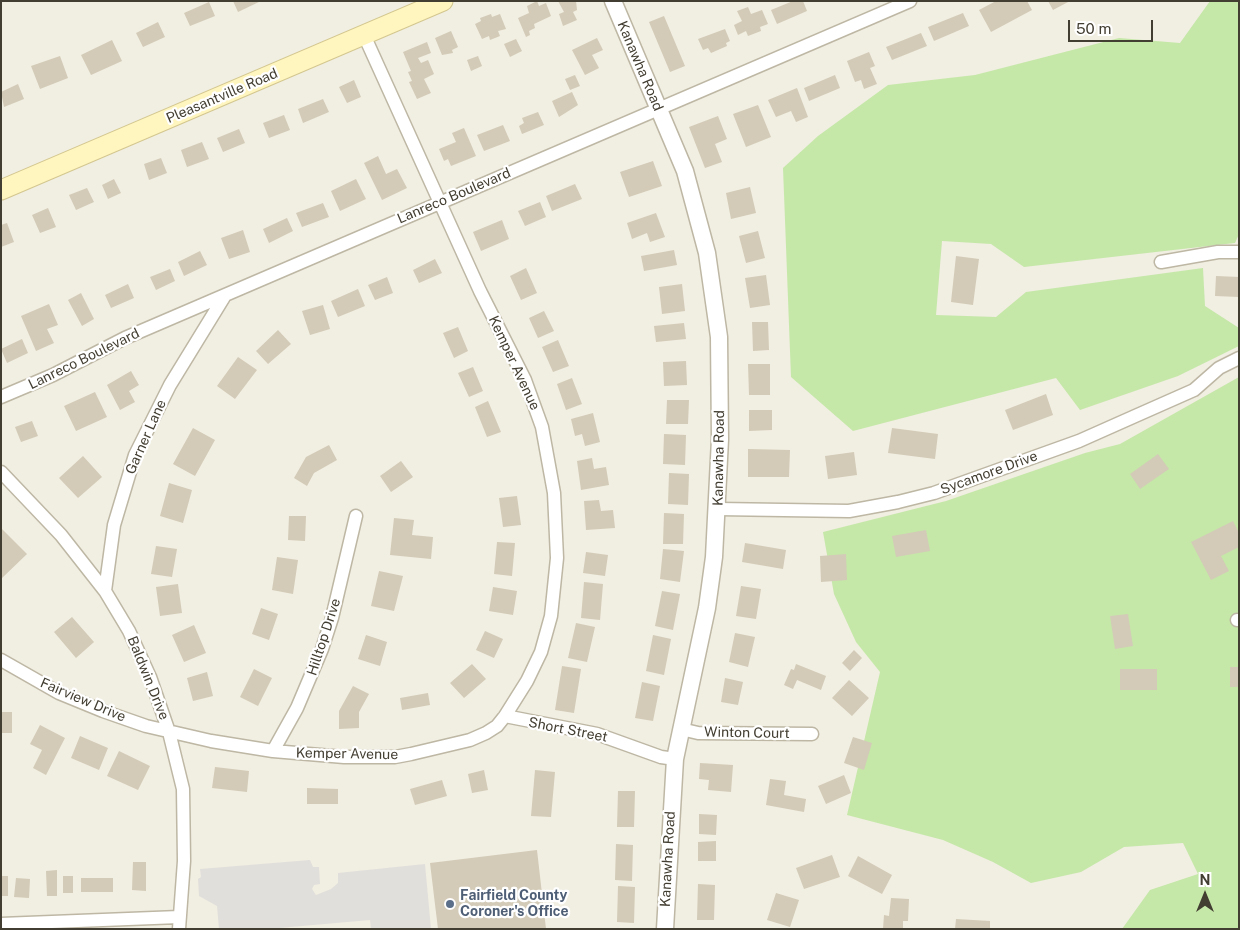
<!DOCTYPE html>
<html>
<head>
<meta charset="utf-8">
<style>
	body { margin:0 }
	#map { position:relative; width:1240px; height:930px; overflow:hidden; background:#f1eee2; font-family:"Public Sans",sans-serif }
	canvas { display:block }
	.frame { position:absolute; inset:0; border:2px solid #433e32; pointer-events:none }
	.north { position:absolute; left:1180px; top:870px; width:50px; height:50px; -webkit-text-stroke:4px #fff; paint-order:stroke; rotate:0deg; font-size:14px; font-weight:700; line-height:20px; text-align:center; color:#433e32 }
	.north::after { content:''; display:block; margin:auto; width:18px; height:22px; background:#433e32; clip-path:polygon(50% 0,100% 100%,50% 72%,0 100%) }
	.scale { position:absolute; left:1068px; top:20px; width:85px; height:22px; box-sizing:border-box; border:2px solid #433e32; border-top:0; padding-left:6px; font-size:15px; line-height:18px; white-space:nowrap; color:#433e32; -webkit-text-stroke:4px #fff; paint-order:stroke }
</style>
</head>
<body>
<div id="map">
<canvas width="1240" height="930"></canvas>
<div class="frame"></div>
<div class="north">N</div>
<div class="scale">50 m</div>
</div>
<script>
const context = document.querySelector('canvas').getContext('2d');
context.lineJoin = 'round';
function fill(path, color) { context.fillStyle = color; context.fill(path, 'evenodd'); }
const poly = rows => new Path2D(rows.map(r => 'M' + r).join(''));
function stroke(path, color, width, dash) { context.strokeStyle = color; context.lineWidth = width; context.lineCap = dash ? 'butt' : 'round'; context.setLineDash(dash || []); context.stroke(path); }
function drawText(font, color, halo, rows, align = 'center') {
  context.font = font + ' "Public Sans",sans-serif'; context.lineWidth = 4.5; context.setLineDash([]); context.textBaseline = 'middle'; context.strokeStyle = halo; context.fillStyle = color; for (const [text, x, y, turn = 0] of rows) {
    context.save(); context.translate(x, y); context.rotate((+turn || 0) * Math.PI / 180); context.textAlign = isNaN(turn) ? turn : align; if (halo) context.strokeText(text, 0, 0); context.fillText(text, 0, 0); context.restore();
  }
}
const green = poly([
	[1210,1,1239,1,1239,234,1235,243,1024,267,991,244,942,241,936,315,996,317,1026,292,1203,268,1205,306,1239,328,1239,346,1178,376,1080,410,1056,378,853,431,791,377,783,168,818,136,888,85,975,75,1119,38,1180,43],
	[1239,377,1239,929,1122,929,1150,890,1198,874,1183,843,1124,847,1081,872,1031,883,993,862,943,840,847,815,880,672,856,642,834,594,823,532,946,501,1085,453,1120,444]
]);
const parking = poly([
	[310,860,313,867,319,867,320,884,314,885,312,889,316,895,331,889,338,883,338,873,425,864,431,929,371,929,370,920,268,929,219,929,217,906,199,896,198,879,201,877,200,869]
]);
const building = poly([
	[233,1,261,1,238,12],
	[537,1,539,6,546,3,551,16,534,24,535,28,529,31,530,35,526,37,518,18,529,13,527,6],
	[558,1,576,1,577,10,573,12,577,20,563,26,559,14,564,12],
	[793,1,803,1,807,11,777,24,771,10],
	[996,1,1027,1,1032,10,991,32,979,10],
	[1048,1,1070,1,1053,10],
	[209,2,215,16,190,26,184,13],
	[748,7,751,14,762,10,768,24,760,27,761,31,748,36,746,31,738,35,734,25,742,21,737,11],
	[963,13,969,26,934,41,928,27],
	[491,14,492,17,500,14,506,29,498,31,500,36,490,40,489,36,482,39,475,24,481,21,480,18],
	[664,16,685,66,670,72,649,22],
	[158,22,165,37,143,47,136,33],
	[725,29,730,41,726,43,727,46,711,53,708,48,703,50,698,39],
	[451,31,458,47,452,50,453,53,442,55,435,38],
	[921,33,927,46,892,60,886,47],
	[597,38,603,50,592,55,599,68,585,75,572,50],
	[516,39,522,51,510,57,504,44],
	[112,40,122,61,91,75,81,55],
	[427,42,431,53,418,58,421,63,428,60,434,74,424,79,431,93,417,99,409,82,412,81,408,72,411,71,403,52],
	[869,52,875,66,870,68,877,84,864,89,861,80,855,82,847,61],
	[60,56,68,78,40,89,31,66],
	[478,56,482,66,471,71,467,60],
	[575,75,580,86,570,90,565,79],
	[835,75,840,88,809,101,804,88],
	[354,80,361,97,347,103,339,87],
	[18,84,24,99,4,107,1,92],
	[797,88,808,117,796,122,791,111,776,117,768,100],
	[572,92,578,105,559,117,552,101],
	[323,99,329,112,303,123,298,109],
	[758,105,771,137,746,147,733,114],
	[538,112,544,125,522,134,519,126,524,123,522,118],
	[284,115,290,130,269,138,263,123],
	[718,116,727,139,715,144,722,162,705,168,689,127],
	[503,125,510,141,484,151,477,135],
	[464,128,476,156,451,166,448,159,444,161,439,149,456,142,452,133],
	[239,129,245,143,223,152,217,138],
	[202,142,209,159,187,167,181,150],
	[378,156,386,174,397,169,407,188,382,200,364,163],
	[161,158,167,173,149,180,144,164],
	[653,161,662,186,629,197,620,172],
	[114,179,121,193,108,199,102,185],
	[356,179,366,199,340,211,331,191],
	[575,184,582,199,552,211,546,196],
	[750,187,756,213,731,219,726,193],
	[87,188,94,202,76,210,69,195],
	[540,202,546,217,525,226,518,211],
	[323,203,329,217,302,227,296,213],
	[48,208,56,227,40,233,32,215],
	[656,213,665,237,650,242,647,233,632,239,627,223],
	[287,218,293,231,269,243,263,229],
	[502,220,509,239,481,251,473,232],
	[7,223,14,242,1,247,1,225],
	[243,230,250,252,229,259,221,238],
	[758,231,765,258,746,263,739,236],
	[674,250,677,265,644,271,641,256],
	[200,251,207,265,184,276,178,262],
	[956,256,979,259,973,305,951,302],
	[435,259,442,273,419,283,413,270],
	[526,268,537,293,521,300,510,276],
	[170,269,175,281,156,290,150,277],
	[766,275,770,305,750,308,745,278],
	[1216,276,1239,277,1239,297,1215,296],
	[387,277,393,293,375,300,368,285],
	[128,284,134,298,111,308,105,295],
	[682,284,685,311,662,314,659,287],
	[358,289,365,306,338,317,331,301],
	[81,293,94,319,82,326,68,300],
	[49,304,58,325,47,329,54,343,36,351,21,316],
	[323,305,330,329,310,335,302,311],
	[544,311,554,331,538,338,529,318],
	[752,322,768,322,769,350,753,351],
	[684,323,686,339,656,342,654,326],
	[458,327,468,351,454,358,443,333],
	[278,330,291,344,268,364,256,351],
	[22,339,28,353,7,363,1,349],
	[558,340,569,366,553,372,542,347],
	[238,357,257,370,235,399,217,386],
	[686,361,687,385,664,386,663,362],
	[748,364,770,364,770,395,749,395],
	[473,367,483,391,469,397,458,373],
	[131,371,139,385,129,391,135,402,120,410,107,385],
	[572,378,582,404,566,410,557,384],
	[95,392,107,417,76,431,64,406],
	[1046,394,1053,415,1013,430,1005,410],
	[667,400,689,400,688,424,666,424],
	[488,401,501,432,487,437,475,407],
	[749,410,772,410,772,430,749,431],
	[593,413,600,442,585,446,582,434,575,436,571,419],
	[32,421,38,436,21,442,15,427],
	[193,428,215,440,195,476,173,464],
	[892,428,938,434,935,459,888,453],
	[664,434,686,435,685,465,663,464],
	[329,445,337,460,314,473,307,486,294,478,306,457],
	[748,449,790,450,789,477,748,477],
	[854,452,857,475,828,479,825,456],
	[1158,454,1169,469,1140,489,1130,474],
	[83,456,102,477,78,498,59,478],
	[592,458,594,469,606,467,609,485,581,490,577,461],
	[401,461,413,477,391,492,380,476],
	[669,473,689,474,688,505,668,504],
	[169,483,192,490,183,523,160,516],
	[517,496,521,525,503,527,499,498],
	[599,500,601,511,613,510,615,528,586,530,584,501],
	[664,513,684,514,683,544,663,544],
	[289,516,306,516,305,541,288,540],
	[394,518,414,520,412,535,433,537,431,559,390,555],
	[1233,521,1239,533,1239,547,1221,556,1229,571,1211,580,1191,542],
	[1,528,27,554,1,579],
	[926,530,930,551,896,557,892,536],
	[497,542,515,543,512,576,494,574],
	[745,543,786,550,783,569,742,562],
	[156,546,177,549,172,577,151,574],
	[663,549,684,551,680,582,660,579],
	[586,552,608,555,605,576,583,573],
	[846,554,847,580,821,582,820,556],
	[277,557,298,560,293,594,272,590],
	[379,571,403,576,394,611,371,606],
	[584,582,603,584,600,620,581,618],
	[178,584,182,613,160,616,156,587],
	[741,586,761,589,756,619,736,616],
	[493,587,517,591,513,615,489,611],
	[662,591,680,594,673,630,655,626],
	[261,608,278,614,269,640,252,634],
	[1128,614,1133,646,1115,649,1110,616],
	[72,617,94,642,76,658,54,632],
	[576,623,595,627,587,662,568,658],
	[194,625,206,653,184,662,172,635],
	[485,631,503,639,494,658,476,650],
	[735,633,755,637,748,667,729,662],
	[366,635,387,642,380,666,358,659],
	[653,635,671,639,664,675,646,671],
	[854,650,862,658,850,671,842,663],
	[472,664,486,679,464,698,450,683],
	[796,664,826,676,821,690,797,680,793,689,784,685,791,669,794,670],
	[562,666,581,669,574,713,555,710],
	[1230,667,1239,667,1239,687,1230,687],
	[254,669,272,678,258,706,240,697],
	[1120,669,1157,669,1157,690,1120,690],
	[207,672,213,696,193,701,187,678],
	[725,678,743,682,738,705,721,702],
	[849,680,869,698,852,716,832,698],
	[642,682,660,686,653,721,635,718],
	[353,686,369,694,359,712,359,728,339,729,339,711],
	[428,693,430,705,402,710,400,698],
	[1,712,12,712,12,733,1,733],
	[40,725,65,738,46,775,33,768,42,750,30,744],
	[80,736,108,748,99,770,71,758],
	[853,737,872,743,864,770,844,763],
	[119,751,150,766,138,790,107,776],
	[700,763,733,765,731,792,708,790,709,780,699,779],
	[215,767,249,771,247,792,212,788],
	[484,770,488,790,472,793,468,774],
	[535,770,555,772,551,817,531,816],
	[844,775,851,793,826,804,818,786],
	[770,779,786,781,784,795,806,799,804,812,766,805],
	[442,780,447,796,415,805,410,789],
	[307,788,338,789,338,804,307,804],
	[618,791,635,791,634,827,617,827],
	[699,814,717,815,716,835,699,834],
	[716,841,716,861,698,861,698,842],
	[616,844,633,845,632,881,615,880],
	[537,850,546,929,438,929,430,863],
	[832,855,840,877,804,889,796,868],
	[858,856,892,875,882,894,848,876],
	[133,862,146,862,146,891,132,890],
	[57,870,57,896,47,896,46,871],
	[1,876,8,876,8,896,1,896],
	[63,876,73,876,73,893,63,893],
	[16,878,30,879,29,898,14,897],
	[81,878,113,878,113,892,81,892],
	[698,884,715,885,714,920,697,920],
	[618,886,635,887,634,923,617,922],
	[776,893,799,900,790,927,767,920],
	[891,898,909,899,908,921,903,921,903,929,883,929,884,915,889,916],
	[956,919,990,921,990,929,955,929]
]);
const minor = poly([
	[1161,262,1218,252,1239,252],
	[1,397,53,375,125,338,910,1],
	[1,472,61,535,105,591,129,631,150,677,169,732,183,789,184,861,179,929],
	[718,509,849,511,898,502,934,493,1079,441,1133,417,1194,390,1219,368,1239,358],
	[105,591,114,525,135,455,170,385,224,297],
	[1237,620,1239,620],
	[1,660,59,693,103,711,146,726,211,741,273,751,344,757,395,757,411,754,470,740,486,733,497,726,505,716,527,681,541,652,551,616,557,558,554,493,542,427,525,380,480,291,364,35],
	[505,716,597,734,661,757,675,759],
	[681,729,698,733,812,734],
	[273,751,297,708,322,649,332,618,356,516],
	[1,924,179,917]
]);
const tertiary = poly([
	[613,1,685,171,707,253,719,337,720,439,714,557,707,608,675,759,665,929]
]);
const secondary = poly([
	[1,190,443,1]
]);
const markers = [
	[450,904,5,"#5c6f8a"]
];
const streetNames = [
	["Kanawha Road",640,66,67],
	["Pleasantville Road",222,96,-23],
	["Lanreco Boulevard",454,196,-23],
	["Lanreco Boulevard",84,359,-26],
	["Kemper Avenue",514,363,65],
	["Garner Lane",146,437,-66],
	["Kanawha Road",719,458,-89],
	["Sycamore Drive",989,473,-20],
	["Hilltop Drive",324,637,-72],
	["Baldwin Drive",148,678,68],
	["Fairview Drive",83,700,23],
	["Short Street",568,730,11],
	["Winton Court",747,733,1],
	["Kemper Avenue",347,754,1],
	["Kanawha Road",668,859,-87]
];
const serviceNames = [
	["Fairfield County",460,896],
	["Coroner's Office",460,912]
];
fill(green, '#c5e8a8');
fill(parking, '#e1dfdb');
fill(building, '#d3cbb7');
stroke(minor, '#bdb7a4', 15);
stroke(tertiary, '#bdb7a4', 19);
stroke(secondary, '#d3c78f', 21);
stroke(minor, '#fff', 12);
stroke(tertiary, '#fff', 16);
stroke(secondary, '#fff5be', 19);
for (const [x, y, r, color] of markers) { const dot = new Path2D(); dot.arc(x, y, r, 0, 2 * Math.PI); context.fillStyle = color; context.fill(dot); stroke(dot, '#fff', 2); }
drawText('14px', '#433e32', '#fff', streetNames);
drawText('bold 14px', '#4e5e75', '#fff', serviceNames, 'left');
</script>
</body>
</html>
